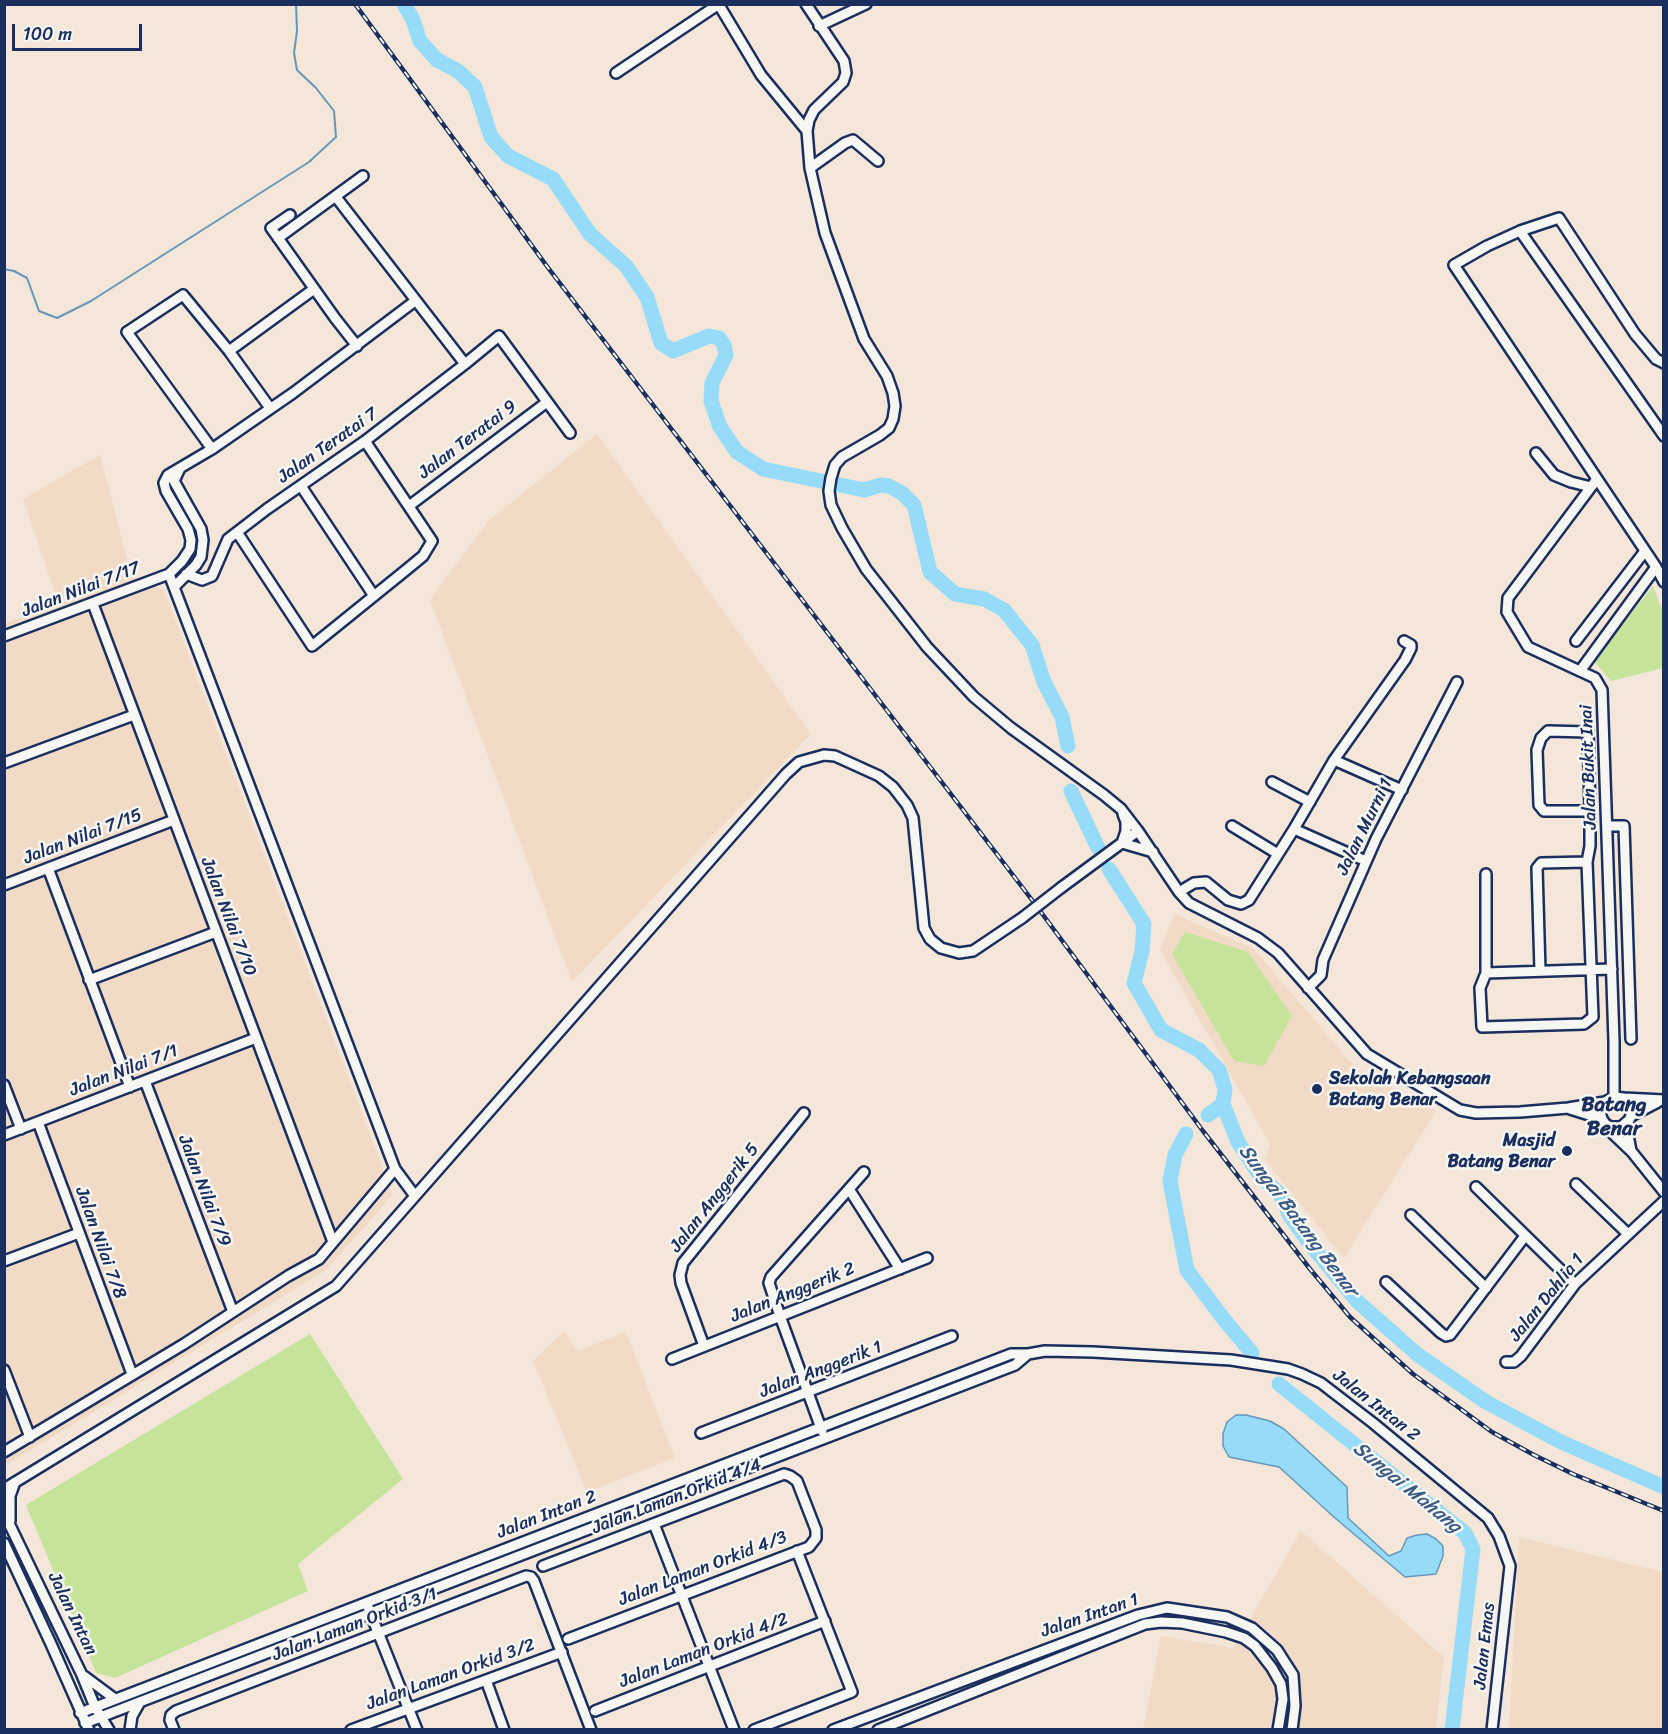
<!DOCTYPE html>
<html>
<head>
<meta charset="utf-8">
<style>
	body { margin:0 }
	#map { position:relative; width:1668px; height:1734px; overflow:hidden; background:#f4e6d8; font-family:Sriracha,sans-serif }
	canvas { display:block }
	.frame { position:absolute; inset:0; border:6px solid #1b2f5e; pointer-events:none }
	.scale { position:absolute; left:12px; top:24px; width:130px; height:27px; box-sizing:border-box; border:3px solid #1b2f5e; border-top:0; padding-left:8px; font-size:18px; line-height:21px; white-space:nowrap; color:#1b2f5e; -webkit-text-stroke:4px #f6f6f2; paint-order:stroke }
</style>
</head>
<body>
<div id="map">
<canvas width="1668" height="1734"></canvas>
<div class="frame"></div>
<div class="scale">100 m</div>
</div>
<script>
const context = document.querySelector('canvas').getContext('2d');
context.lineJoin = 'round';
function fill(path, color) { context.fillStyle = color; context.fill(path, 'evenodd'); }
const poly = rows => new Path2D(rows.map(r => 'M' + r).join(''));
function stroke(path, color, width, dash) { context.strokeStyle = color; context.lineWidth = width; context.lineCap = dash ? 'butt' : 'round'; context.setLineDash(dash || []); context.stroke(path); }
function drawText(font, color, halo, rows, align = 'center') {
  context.font = font + ' Sriracha,sans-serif'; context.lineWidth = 5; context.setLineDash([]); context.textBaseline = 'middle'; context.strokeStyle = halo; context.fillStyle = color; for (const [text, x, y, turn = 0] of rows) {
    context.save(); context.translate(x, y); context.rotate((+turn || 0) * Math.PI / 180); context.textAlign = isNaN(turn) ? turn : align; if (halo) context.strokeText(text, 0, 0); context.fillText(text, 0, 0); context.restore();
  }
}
const built = poly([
	[597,434,811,734,572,982,430,600,487,522],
	[100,455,132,577,164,590,393,1195,325,1271,5,1466,5,623,59,605,23,499],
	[1174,914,1253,948,1356,1068,1436,1111,1344,1258,1265,1160,1270,1144,1160,950],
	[564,1331,578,1351,626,1332,675,1458,587,1492,533,1361],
	[1301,1531,1444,1657,1436,1729,1143,1730,1161,1636,1233,1648],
	[1519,1537,1663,1572,1663,1729,1509,1729]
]);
const green = poly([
	[1653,586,1663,613,1663,668,1611,681,1594,661],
	[1185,932,1248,952,1292,1016,1264,1066,1234,1061,1172,954],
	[310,1334,403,1479,298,1564,308,1591,115,1678,96,1673,26,1505]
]);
const water = poly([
	[1236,1415,1246,1415,1270,1421,1284,1429,1347,1487,1348,1518,1389,1556,1401,1551,1407,1538,1417,1535,1427,1534,1436,1539,1443,1546,1443,1556,1436,1574,1405,1577,1335,1518,1279,1467,1229,1457,1223,1446,1223,1434,1227,1422,1236,1415]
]);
const stream = poly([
	[4,269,14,271,27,278,39,311,57,318,91,301,309,162,336,137,334,111,316,88,297,70,294,53,297,31,296,4]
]);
const river = poly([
	[404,4,413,20,420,41,437,60,458,71,475,87,491,137,508,156,553,179,590,234,626,266,647,297,661,343,673,351,709,336,719,338,724,345,726,355,712,383,711,401,720,427,737,452,763,469,864,490,881,485,889,486,902,493,914,505,930,572,955,594,984,599,1004,610,1032,645,1044,682,1062,717,1068,746],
	[1071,791,1098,848],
	[1109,869,1144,924,1142,951,1134,983,1161,1030,1199,1050,1219,1070,1225,1089,1223,1104,1238,1142,1260,1176,1280,1194,1290,1216,1310,1244,1358,1302,1418,1355,1486,1402,1561,1442,1664,1487],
	[1208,1115,1223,1104],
	[1186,1134,1175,1155,1170,1181,1187,1270,1222,1317,1252,1353],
	[1279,1384,1465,1533,1473,1549,1452,1730]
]);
const minor = poly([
	[806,4,844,61,846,73,843,82,814,110,809,120,807,131,810,168,825,233,864,339,887,376,893,393,895,406,893,419,889,428,880,435,842,457,835,465,831,478,829,491,831,505,842,528,866,569,927,647,974,697,1011,728,1104,795,1121,809,1138,831,1179,892,1189,903,1258,938,1278,953,1367,1054,1460,1110,1476,1113,1520,1112,1568,1108,1605,1102],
	[719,5,761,75,807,131],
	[819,26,866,4],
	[616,73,719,4],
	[810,168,845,143,853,140,878,161],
	[336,197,465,364],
	[290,215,271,228,335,318,357,346],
	[1520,231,1664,436],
	[278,238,363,176],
	[229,351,314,289],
	[1664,363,1656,359,1635,334,1559,218,1520,231,1487,246,1454,265,1656,567,1664,582],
	[212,449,127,332,183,295,229,351,270,408],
	[1536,453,1554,475,1571,482,1591,487],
	[1597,479,1508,598,1507,612,1528,647,1595,678,1602,690,1614,1041,1614,1097],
	[301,486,374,596],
	[409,506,547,402],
	[237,532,312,646,406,570,423,556,432,541,365,441],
	[169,574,395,1169,415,1196],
	[186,574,202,580,212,576,228,539,267,509,365,441,465,364,499,336,570,433],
	[174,587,196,565,201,557,203,540,201,529,174,481,180,468],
	[93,604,333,1242],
	[4,636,169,574,182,561,190,549,191,540,188,529,166,491,164,483,168,475,212,449,293,393,415,301],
	[1576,641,1645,551],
	[1580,671,1656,567],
	[1334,760,1402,790],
	[4,763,134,715],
	[1272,782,1310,802],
	[1232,826,1278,854],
	[1607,826,1624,826,1631,1039],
	[1294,829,1366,861],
	[1122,843,1126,831,1126,822,1123,814],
	[1122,843,1153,852],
	[48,868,130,1087],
	[1486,874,1486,973,1480,988,1482,1027,1584,1024,1593,1017,1587,862,1590,846,1590,811,1588,732,1548,731,1541,738,1537,750,1539,805,1544,811,1590,811],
	[4,885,174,820],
	[1062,887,1138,831],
	[1179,892,1194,883,1206,882,1228,900,1241,904,1249,900,1294,829,1334,760,1405,660,1411,648,1411,645,1404,641],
	[1540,971,1537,868,1541,863,1587,862],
	[1486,973,1612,969],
	[89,980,216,932],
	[1308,988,1321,975,1323,960,1376,839,1457,682],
	[145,1081,233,1312],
	[4,1085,21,1129],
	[1624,1098,1664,1100],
	[1570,1109,1602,1119],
	[1631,1116,1658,1102],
	[38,1122,132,1374],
	[1626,1124,1631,1151],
	[1607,1125,1611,1127,1621,1127,1629,1120,1631,1116,1630,1107,1624,1098,1614,1097,1605,1102,1600,1111,1602,1119,1611,1132,1632,1152,1664,1192],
	[4,1135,256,1038],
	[1576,1184,1628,1234],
	[1476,1187,1575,1284],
	[849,1189,900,1269],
	[1411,1215,1486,1288],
	[4,1261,79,1233],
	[1386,1282,1441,1333,1446,1336,1450,1335,1525,1236],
	[704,1346,681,1283,680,1275,683,1263,804,1113],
	[672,1359,927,1258],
	[1506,1362,1514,1362,1521,1356,1575,1284,1664,1201],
	[4,1370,30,1437],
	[822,1431,780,1316,769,1283,771,1277,864,1172],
	[701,1433,952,1336],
	[4,1452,184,1344,288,1276,319,1259,395,1169],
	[4,1489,336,1286,786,774,799,762,824,755,835,756,879,776,893,787,907,805,913,818,924,928,930,939,941,948,959,953,973,951,1022,918],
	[4,1513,82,1675,95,1707,109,1730],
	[10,1521,10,1496,15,1482],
	[654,1524,734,1730],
	[4,1543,51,1644,89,1730],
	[543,1566,784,1474,790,1476,797,1481,816,1530,816,1538,809,1547,568,1639],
	[368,1607,417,1730],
	[84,1676,115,1699],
	[486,1680,504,1730],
	[595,1711,825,1621],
	[80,1713,1011,1354,1028,1354,1045,1351,1093,1352,1231,1360,1288,1369,1302,1374,1321,1383,1373,1423,1488,1518,1499,1536,1510,1566,1492,1730],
	[85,1723,1015,1365,1028,1354],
	[130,1730,132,1716,140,1702],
	[174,1730,170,1720,171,1715,176,1711,526,1576,531,1577,534,1581,591,1730],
	[351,1730,562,1652],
	[754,1730,852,1692,797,1551],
	[833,1730,1138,1615,1167,1608,1227,1617,1252,1628,1277,1650,1293,1675,1295,1706,1292,1730],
	[878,1730,1145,1624,1161,1622,1182,1623,1226,1632,1244,1638,1255,1646,1272,1668,1281,1684,1283,1699,1278,1730]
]);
const rail = poly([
	[355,4,549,269,1032,900,1203,1131,1310,1269,1350,1317,1413,1374,1492,1432,1534,1455,1573,1474,1664,1511]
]);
const minorBridge = poly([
	[1022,918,1062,887]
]);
const markers = [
	[1317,1089,6,"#1b2f5e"],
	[1567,1151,6,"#1b2f5e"]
];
const streetNames = [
	["Jalan Teratai 9",468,440,-37],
	["Jalan Teratai 7",328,446,-35],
	["Jalan Nilai 7/17",81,590,-21],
	["Jalan Bukit Inai",1589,767,-92],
	["Jalan Murni 1",1365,827,-64],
	["Jalan Nilai 7/15",83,837,-21],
	["Jalan Nilai 7/10",228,917,69],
	["Jalan Nilai 7/1",124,1071,-21],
	["Jalan Nilai 7/9",204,1191,69],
	["Jalan Anggerik 5",715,1198,-52],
	["Jalan Nilai 7/8",100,1243,70],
	["Jalan Anggerik 2",793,1293,-22],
	["Jalan Dahlia 1",1547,1298,-51],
	["Jalan Anggerik 1",821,1370,-21],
	["Jalan Intan 2",1376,1406,38],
	["Jalan Laman Orkid 4/4",677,1497,-21],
	["Jalan Intan 2",547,1515,-21],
	["Jalan Laman Orkid 4/3",703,1569,-21],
	["Jalan Intan",72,1614,64],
	["Jalan Intan 1",1090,1616,-19],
	["Jalan Laman Orkid 3/1",355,1625,-21],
	["Jalan Emas",1485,1646,-84],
	["Jalan Laman Orkid 4/2",704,1651,-21],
	["Jalan Laman Orkid 3/2",451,1675,-20]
];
const poiNames = [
	["Sekolah Kebangsaan",1329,1079],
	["Batang Benar",1329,1100],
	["Masjid",1555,1141,"right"],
	["Batang Benar",1555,1162,"right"]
];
const waterNames = [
	["Sungai Batang Benar",1298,1221,53],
	["Sungai Mahang",1407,1488,39]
];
const quarterNames = [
	["Batang",1614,1106],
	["Benar",1614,1130]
];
fill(built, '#f2dbc6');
fill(green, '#c5e39b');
fill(water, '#96dcf8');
stroke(water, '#6597ba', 1.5);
stroke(stream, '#6597ba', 2);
stroke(river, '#96dcf8', 15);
stroke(minor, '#1b2f5e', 14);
stroke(minor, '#f6f6f2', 9);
stroke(rail, '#1b2f5e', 4.5);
stroke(rail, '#f6f6f2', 2, [7]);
stroke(minorBridge, '#1b2f5e', 14, []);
stroke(minorBridge, '#f6f6f2', 9);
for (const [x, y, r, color] of markers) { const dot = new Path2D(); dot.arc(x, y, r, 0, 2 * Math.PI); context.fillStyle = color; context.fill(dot); stroke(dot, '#f6f6f2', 2); }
drawText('18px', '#1b2f5e', '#f6f6f2', streetNames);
drawText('bold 18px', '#1b2f5e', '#f6f6f2', poiNames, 'left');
drawText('italic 20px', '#3a5a84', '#f6f6f2', waterNames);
drawText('bold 21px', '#1b2f5e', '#f6f6f2', quarterNames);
</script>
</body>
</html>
